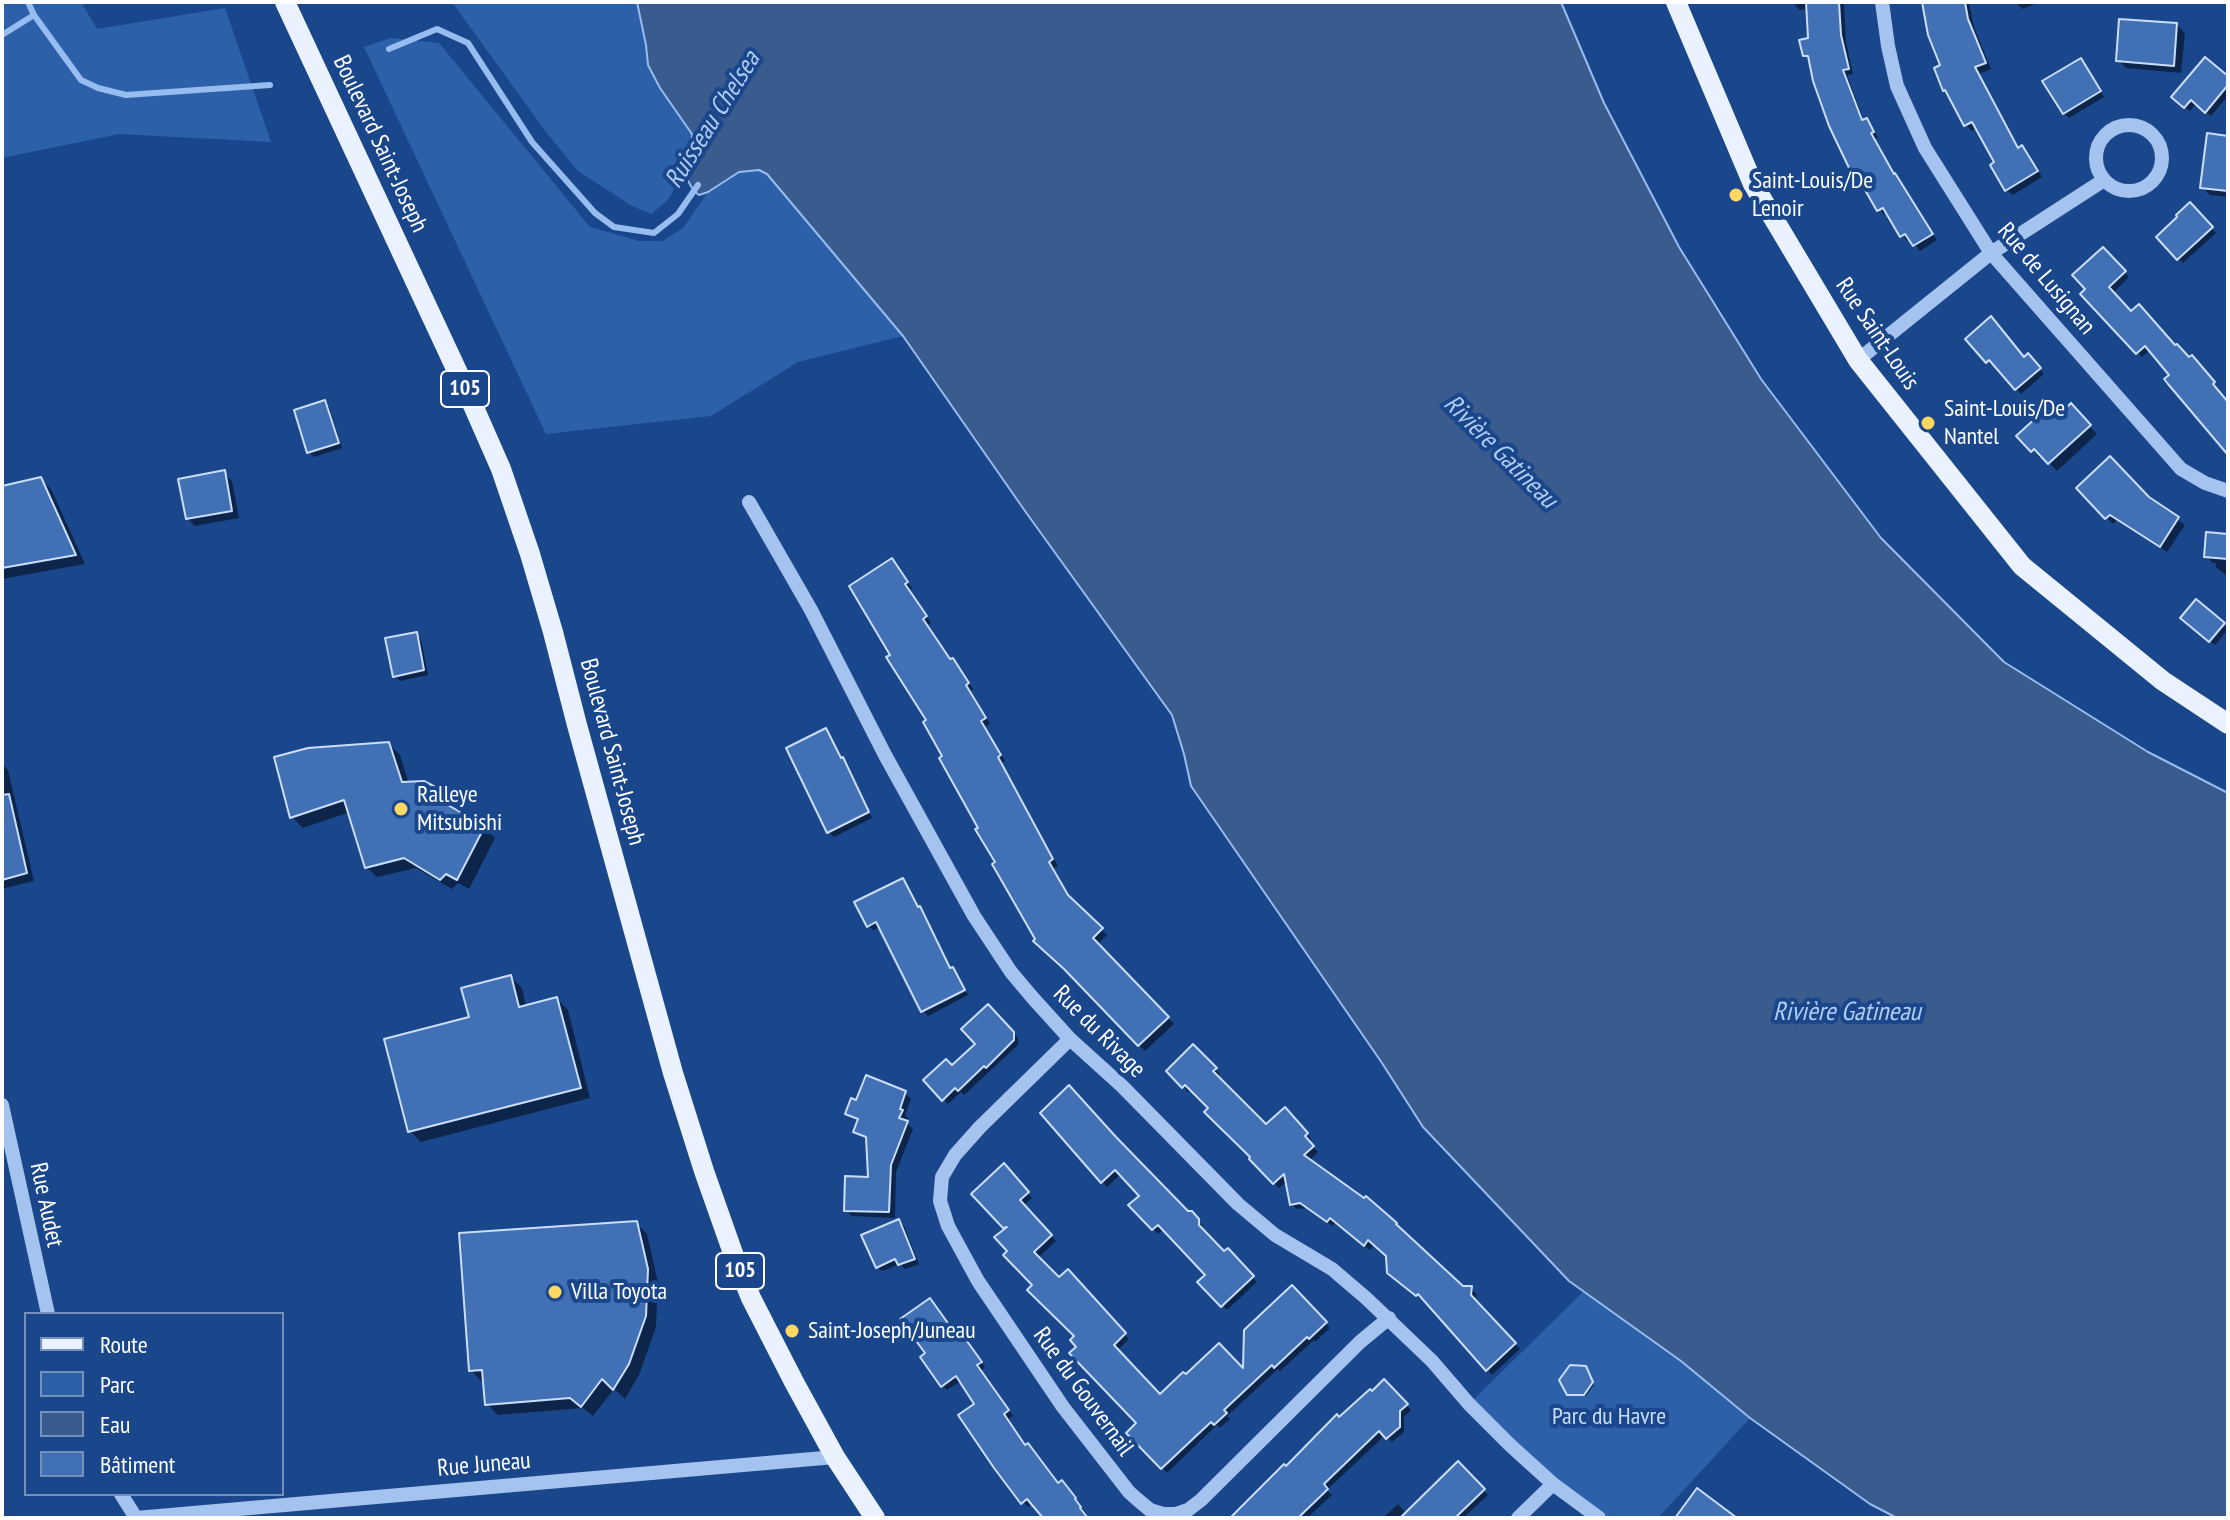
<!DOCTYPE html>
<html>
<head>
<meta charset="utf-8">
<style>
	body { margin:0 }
	#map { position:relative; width:2230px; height:1520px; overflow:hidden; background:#1a478b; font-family:"PT Sans Narrow",sans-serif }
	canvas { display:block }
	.frame { position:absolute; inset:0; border:4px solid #fff; pointer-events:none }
	.legend { position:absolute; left:24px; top:1312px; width:260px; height:184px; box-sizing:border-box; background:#1a478b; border:2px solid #7691b9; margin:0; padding:10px 14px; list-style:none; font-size:24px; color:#fff }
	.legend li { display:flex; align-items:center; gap:16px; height:40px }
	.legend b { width:40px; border:2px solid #7691b9 }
</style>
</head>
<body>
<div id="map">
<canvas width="2230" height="1520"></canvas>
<div class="frame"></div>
<ul class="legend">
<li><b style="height:10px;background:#ebf2ff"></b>Route</li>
<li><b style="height:22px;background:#2c60a9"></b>Parc</li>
<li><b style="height:22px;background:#3a5b8d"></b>Eau</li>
<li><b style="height:22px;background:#4270b4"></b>Bâtiment</li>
</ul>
</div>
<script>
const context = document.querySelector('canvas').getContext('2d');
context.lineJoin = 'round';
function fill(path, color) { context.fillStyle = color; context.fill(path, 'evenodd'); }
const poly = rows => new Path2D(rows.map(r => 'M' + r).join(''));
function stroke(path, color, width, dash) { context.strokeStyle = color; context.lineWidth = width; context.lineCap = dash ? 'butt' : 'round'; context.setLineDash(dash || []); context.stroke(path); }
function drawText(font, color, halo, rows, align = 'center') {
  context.font = font + ' "PT Sans Narrow",sans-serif'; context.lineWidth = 8; context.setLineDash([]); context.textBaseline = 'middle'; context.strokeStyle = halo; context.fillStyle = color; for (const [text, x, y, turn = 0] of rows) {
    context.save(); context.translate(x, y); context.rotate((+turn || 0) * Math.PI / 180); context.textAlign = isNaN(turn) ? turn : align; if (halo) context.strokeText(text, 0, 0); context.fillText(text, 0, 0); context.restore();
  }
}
const green = poly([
	[2,2,81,2,97,29,225,8,271,142,119,134,2,158],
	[452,2,637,2,646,45,648,65,660,88,692,134,692,153,686,169,668,200,651,214,632,206,578,171,546,132],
	[391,38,439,43,590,227,639,241,662,241,683,228,708,192,739,172,759,170,767,174,903,336,798,362,711,416,546,434,364,47],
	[1584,1291,1681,1361,1750,1418,1658,1518,1599,1518,1469,1404]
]);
const water = poly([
	[637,2,1561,2,1604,103,1679,247,1761,379,1881,538,2004,662,2148,752,2228,793,2228,1518,1897,1518,1870,1504,1750,1418,1681,1361,1569,1281,1423,1127,1382,1063,1191,786,1184,754,1172,715,1025,511,903,336,767,174,759,170,739,172,708,192,699,195,694,191,688,181,686,169,692,153,692,134,660,88,648,65,646,45,637,2]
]);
const shadow = poly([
	[1793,2,1844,2,1846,42,1853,74,1847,75,1864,121,1867,120,1872,126,1878,138,1875,139,1896,176,1937,240,1920,251,1910,239,1907,241,1904,237,1914,230,1888,213,1884,215,1852,169,1810,60,1805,55,1810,40,1808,9,1799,10],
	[1924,2,1969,2,1974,27,1991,69,1979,74,2020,149,2022,148,2028,153,2042,177,2013,195,2007,190,1997,163,1977,128,1972,131,1966,125,1950,94],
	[2016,2,2040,2,2022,9],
	[2177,25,2185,33,2181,73,2126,68,2118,60],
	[2085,65,2104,97,2069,118,2064,113],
	[2228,78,2228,96,2211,116,2196,104,2190,111,2178,102],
	[2228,138,2228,197,2210,195,2202,187],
	[2190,205,2216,233,2183,263,2159,237,2180,218],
	[2103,249,2129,277,2113,293,2131,314,2189,360,2197,362,2218,388,2216,390,2228,404,2228,447,2151,349,2142,357,2083,294,2088,289],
	[1968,339,2025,359,2028,356,2044,374,2021,394,1995,364,1992,366],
	[324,402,329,407,342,448,314,457,309,452],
	[2071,406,2097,434,2057,471,2043,456,2040,458,2019,436,2060,416],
	[224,473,232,481,239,518,195,526,187,518],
	[40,479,51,489,85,564,2,579,2,488],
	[2079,488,2148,499,2185,525,2167,552,2117,520,2113,524],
	[2228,536,2228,577,2216,567,2216,563,2213,563,2206,556],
	[892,561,912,588,909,590,931,623,927,625,951,661,958,666,973,689,971,691,990,724,985,727,1005,761,1002,763,1058,866,1053,868,1073,903,1107,935,1097,945,1174,1024,1145,1051,1037,939,997,863,928,721,893,655],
	[2221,622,2226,627,2226,632,2215,645,2187,623],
	[416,634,421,639,428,675,400,681,395,676],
	[826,731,830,736,842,760,848,764,872,818,834,837,829,832],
	[389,744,400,755,409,784,442,793,453,804,450,809,484,828,495,838,469,889,458,883,452,889,416,868,377,877,366,867,350,812,303,828,292,817],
	[413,854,414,857,370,868,370,864],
	[2,764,8,770,34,881,2,889],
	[903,880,907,885,919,908,925,914,951,970,958,974,968,995,928,1016,923,1011,880,927,873,930,868,925],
	[511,977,522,988,526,1007,557,999,568,1010,590,1098,421,1142,410,1131,471,1018],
	[988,1007,1018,1038,1018,1045,964,1095,961,1092,948,1104,926,1081,952,1068,978,1045],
	[1193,1047,1220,1074,1217,1078,1266,1127,1285,1110,1312,1140,1309,1143,1318,1152,1309,1161,1462,1288,1471,1288,1476,1294,1475,1302,1520,1349,1492,1375,1424,1298,1423,1300,1395,1279,1388,1256,1375,1244,1370,1250,1336,1222,1333,1226,1307,1208,1297,1209,1291,1204,1288,1181,1279,1188,1251,1159,1253,1157,1211,1108,1191,1089,1188,1092,1168,1071],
	[905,1093,911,1099,905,1115,908,1118,906,1122,913,1129,896,1172,895,1218,852,1216,846,1210,871,1179,868,1140,862,1137,856,1131,859,1122,847,1113,858,1102],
	[1042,1113,1188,1213,1191,1213,1203,1226,1203,1232,1224,1254,1228,1251,1257,1282,1227,1310,1200,1282,1208,1275,1164,1229,1158,1234,1131,1205,1141,1196,1121,1174,1107,1187],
	[1008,1170,1032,1198,1023,1206,1056,1241,1038,1258,1059,1280,1068,1272,1129,1339,1117,1351,1161,1396,1245,1373,1292,1288,1330,1328,1315,1342,1314,1340,1280,1371,1278,1369,1227,1416,1230,1419,1220,1428,1217,1425,1167,1473,1129,1433,1139,1423,1079,1347,1077,1336,1035,1285,1010,1251,1007,1229,974,1194],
	[899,1222,904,1226,919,1264,905,1269,900,1264,882,1271,877,1267],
	[636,1223,647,1234,658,1282,656,1327,639,1375,625,1399,614,1389,593,1416,583,1408,498,1415,487,1404,485,1381,481,1381,471,1370],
	[955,1335,964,1337,985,1367,981,1371,1013,1416,1007,1420,1025,1447,1059,1485,1067,1488,1089,1518,1046,1518,1033,1503,1028,1507,1023,1502,977,1404,961,1381,947,1390,942,1386],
	[1588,1371,1594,1385,1586,1396,1571,1396,1569,1393],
	[1384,1382,1411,1410,1404,1417,1404,1432,1392,1442,1385,1435,1327,1490,1332,1495,1307,1518,1233,1518,1339,1419],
	[1458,1464,1488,1495,1463,1518,1383,1518,1398,1504,1404,1511,1407,1510,1409,1512]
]);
const stream = poly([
	[28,2,34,15,81,80,98,88,126,95,270,85],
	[2,35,34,15],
	[389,49,437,29,468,43,532,142,595,213,614,227,654,233,678,214,698,185]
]);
const building = poly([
	[1806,2,1839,2,1841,35,1849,69,1843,70,1862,120,1867,118,1874,132,1871,133,1894,174,1895,173,1933,234,1913,246,1905,234,1900,237,1883,208,1877,211,1853,169,1850,170,1829,126,1813,81,1808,56,1803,56,1799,40,1808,38,1806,2],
	[1922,2,1965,2,1968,19,1986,63,1975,67,2018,148,2022,145,2038,171,2005,191,1990,165,1994,162,1972,122,1964,126,1945,90,1943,91,1934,68,1940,65,1928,35,1922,2],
	[2119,19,2177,23,2174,66,2116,61,2119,19],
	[2205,57,2228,76,2228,85,2205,113,2191,100,2184,108,2171,97,2205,57],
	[2081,58,2101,91,2063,114,2042,81,2081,58],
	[2207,133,2228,136,2228,191,2200,188,2207,133],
	[2190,202,2213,227,2177,260,2156,237,2177,217,2176,215,2190,202],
	[2103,247,2126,271,2109,287,2131,311,2139,304,2175,345,2177,344,2189,357,2192,355,2215,382,2213,384,2228,402,2228,455,2168,384,2164,379,2169,375,2145,346,2136,354,2080,294,2085,289,2072,275,2103,247],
	[1991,316,2024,357,2028,353,2041,368,2015,390,1989,360,1986,363,1965,339,1991,316],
	[325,400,339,443,307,453,294,410,325,400],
	[2071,403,2091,425,2048,464,2034,449,2031,452,2016,436,2051,404,2060,414,2071,403],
	[2110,456,2149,497,2179,517,2160,547,2110,515,2105,519,2076,488,2110,456],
	[225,470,232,511,186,519,178,479,225,470],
	[41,477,76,555,2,568,2,486,41,477],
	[2206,532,2228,534,2228,559,2204,557,2206,532],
	[892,558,908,582,905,584,927,616,923,619,950,659,953,658,969,683,966,685,986,718,981,721,1001,755,998,757,1053,859,1049,862,1068,895,1103,928,1093,938,1169,1017,1138,1046,1064,969,1033,941,1035,939,992,864,995,862,975,829,978,828,939,758,942,756,923,722,926,720,886,657,890,655,849,586,892,558],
	[2196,599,2225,623,2209,642,2180,618,2196,599],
	[417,632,424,670,393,677,385,638,417,632],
	[826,728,841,758,843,757,869,812,827,833,786,748,826,728],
	[389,742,402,782,424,781,443,791,439,800,485,826,457,880,446,874,440,880,404,858,365,868,344,800,290,818,274,757,308,748,389,742],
	[9,794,27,873,2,880,2,795,9,794],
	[903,878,918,907,920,906,950,968,953,967,965,990,921,1012,876,922,867,927,854,902,903,878],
	[511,975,519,1007,557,997,581,1088,408,1132,384,1039,469,1017,461,988,511,975],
	[988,1004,1014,1032,1014,1040,986,1068,984,1066,958,1091,955,1088,942,1101,923,1080,946,1059,952,1065,975,1044,961,1029,988,1004],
	[1193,1044,1217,1068,1213,1071,1266,1124,1285,1107,1308,1133,1305,1136,1314,1146,1304,1155,1364,1198,1366,1196,1397,1223,1396,1224,1463,1286,1472,1286,1471,1295,1516,1343,1486,1371,1418,1294,1416,1296,1387,1273,1386,1256,1368,1240,1364,1246,1330,1218,1327,1222,1300,1203,1290,1205,1284,1174,1273,1184,1249,1159,1250,1157,1204,1112,1208,1108,1185,1085,1182,1088,1166,1071,1193,1044],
	[866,1075,906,1091,900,1109,903,1110,899,1118,908,1121,891,1165,889,1212,844,1211,845,1176,868,1177,866,1137,853,1132,858,1119,845,1114,851,1098,856,1100,866,1075],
	[1069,1085,1116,1137,1188,1211,1192,1211,1199,1219,1199,1225,1224,1251,1228,1248,1254,1276,1221,1307,1197,1282,1205,1275,1158,1225,1152,1230,1128,1205,1139,1196,1115,1170,1101,1183,1040,1113,1069,1085],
	[1004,1163,1029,1192,1020,1200,1052,1235,1034,1252,1059,1277,1068,1269,1126,1333,1114,1345,1160,1394,1183,1372,1186,1374,1219,1343,1243,1368,1244,1330,1292,1285,1327,1322,1309,1339,1307,1337,1274,1368,1272,1365,1224,1410,1227,1413,1214,1425,1211,1422,1161,1469,1126,1433,1136,1423,1069,1353,1076,1347,1070,1340,1074,1336,1027,1290,1032,1285,1003,1255,1007,1251,994,1237,1007,1227,1003,1228,971,1194,1004,1163],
	[899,1219,915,1259,898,1265,895,1259,876,1268,861,1235,899,1219],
	[637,1221,648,1269,646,1316,629,1364,613,1390,602,1379,581,1407,570,1398,485,1405,482,1370,469,1371,459,1233,637,1221],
	[930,1298,955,1333,959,1330,982,1362,977,1365,1009,1410,1004,1414,1025,1445,1028,1443,1058,1483,1062,1480,1076,1498,1075,1499,1081,1507,1080,1508,1088,1518,1043,1518,1027,1499,1021,1504,994,1468,958,1415,974,1404,956,1376,941,1387,920,1357,925,1353,900,1319,930,1298],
	[1570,1365,1586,1366,1593,1382,1584,1395,1567,1395,1559,1380,1570,1365],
	[1384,1379,1408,1404,1400,1411,1400,1427,1386,1439,1379,1431,1324,1484,1328,1489,1298,1518,1230,1518,1284,1464,1286,1466,1337,1414,1339,1417,1370,1389,1372,1391,1384,1379],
	[1458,1461,1485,1489,1455,1518,1400,1518,1458,1461],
	[1697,1488,1737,1518,1675,1518,1697,1488]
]);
const minor = poly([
	[1882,2,1888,46,1897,86,1925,148,1991,253,2181,469,2205,483,2228,491],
	'2096 158a33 33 0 1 1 66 0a33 33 0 1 1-66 0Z',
	[1858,360,1991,253,2104,180],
	[749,502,811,610,885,755,974,916,1011,972,1032,997,1070,1039,1122,1086,1238,1204,1275,1235,1332,1269,1366,1298,1432,1361,1469,1404,1510,1445,1553,1484,1599,1518],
	[1070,1039,980,1127,955,1155,942,1177,940,1201,948,1226,978,1281,1063,1407,1129,1492,1138,1500,1150,1510,1163,1514,1176,1514,1188,1510,1201,1500,1360,1342,1389,1318],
	[2,1105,48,1314],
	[121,1494,136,1518],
	[136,1518,835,1457],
	[1518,1518,1553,1484]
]);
const major = poly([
	[285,2,472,403,501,469,530,554,553,632,577,725,673,1073,704,1171,734,1256,751,1298,794,1382,835,1457,875,1518],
	[1676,2,1753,184,1858,360,2022,566,2163,681,2228,724]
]);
const markers = [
	[1736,195,8,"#ffd761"],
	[1928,423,8,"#ffd761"],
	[401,809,8,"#ffd761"],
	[555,1292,8,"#ffd761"],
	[792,1331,8,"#ffd761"]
];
const shields = [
	[465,389,48],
	[740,1271,48]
];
const shieldNames = [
	["105",465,389],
	["105",740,1271]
];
const streetNames = [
	["Boulevard Saint-Joseph",380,144,65],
	["Rue de Lusignan",2046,279,50],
	["Rue Saint-Louis",1877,334,56],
	["Boulevard Saint-Joseph",612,752,75],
	["Rue du Rivage",1099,1032,45],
	["Rue Audet",46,1205,78],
	["Rue du Gouvernail",1083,1392,54],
	["Rue Juneau",484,1465,-5]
];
const poiNames = [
	["Saint-Louis/De",1752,181],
	["Lenoir",1752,209],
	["Saint-Louis/De",1944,409],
	["Nantel",1944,437],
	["Ralleye",417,795],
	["Mitsubishi",417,823],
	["Villa Toyota",571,1292],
	["Saint-Joseph/Juneau",808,1331]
];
const parkNames = [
	["Parc du Havre",1609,1417]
];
const waterNames = [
	["Ruisseau Chelsea",713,120,-58],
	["Rivière Gatineau",1500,452,45],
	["Rivière Gatineau",1847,1013]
];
fill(green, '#2c60a9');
fill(water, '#3a5b8d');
stroke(water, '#97bdf0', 2);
fill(shadow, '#0007');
stroke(stream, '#97bdf0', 6);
fill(building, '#4270b4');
stroke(building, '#cadefa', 2);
stroke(minor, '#a4c3ee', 14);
stroke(major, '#ebf2ff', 20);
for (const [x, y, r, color] of markers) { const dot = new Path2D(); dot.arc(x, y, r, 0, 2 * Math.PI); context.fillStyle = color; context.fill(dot); stroke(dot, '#1a478b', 3); }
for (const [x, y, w] of shields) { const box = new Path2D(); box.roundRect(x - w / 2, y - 18, w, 36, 6); context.fillStyle = '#1a478b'; context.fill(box); stroke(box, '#fff', 2); }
drawText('bold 22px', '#fff', null, shieldNames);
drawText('24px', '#fff', '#1a478b', streetNames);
drawText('24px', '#fff', '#1a478b', poiNames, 'left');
drawText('24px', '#cadefa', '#1a478b', parkNames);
drawText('italic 26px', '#b0cdf5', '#1a478b', waterNames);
</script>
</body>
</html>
